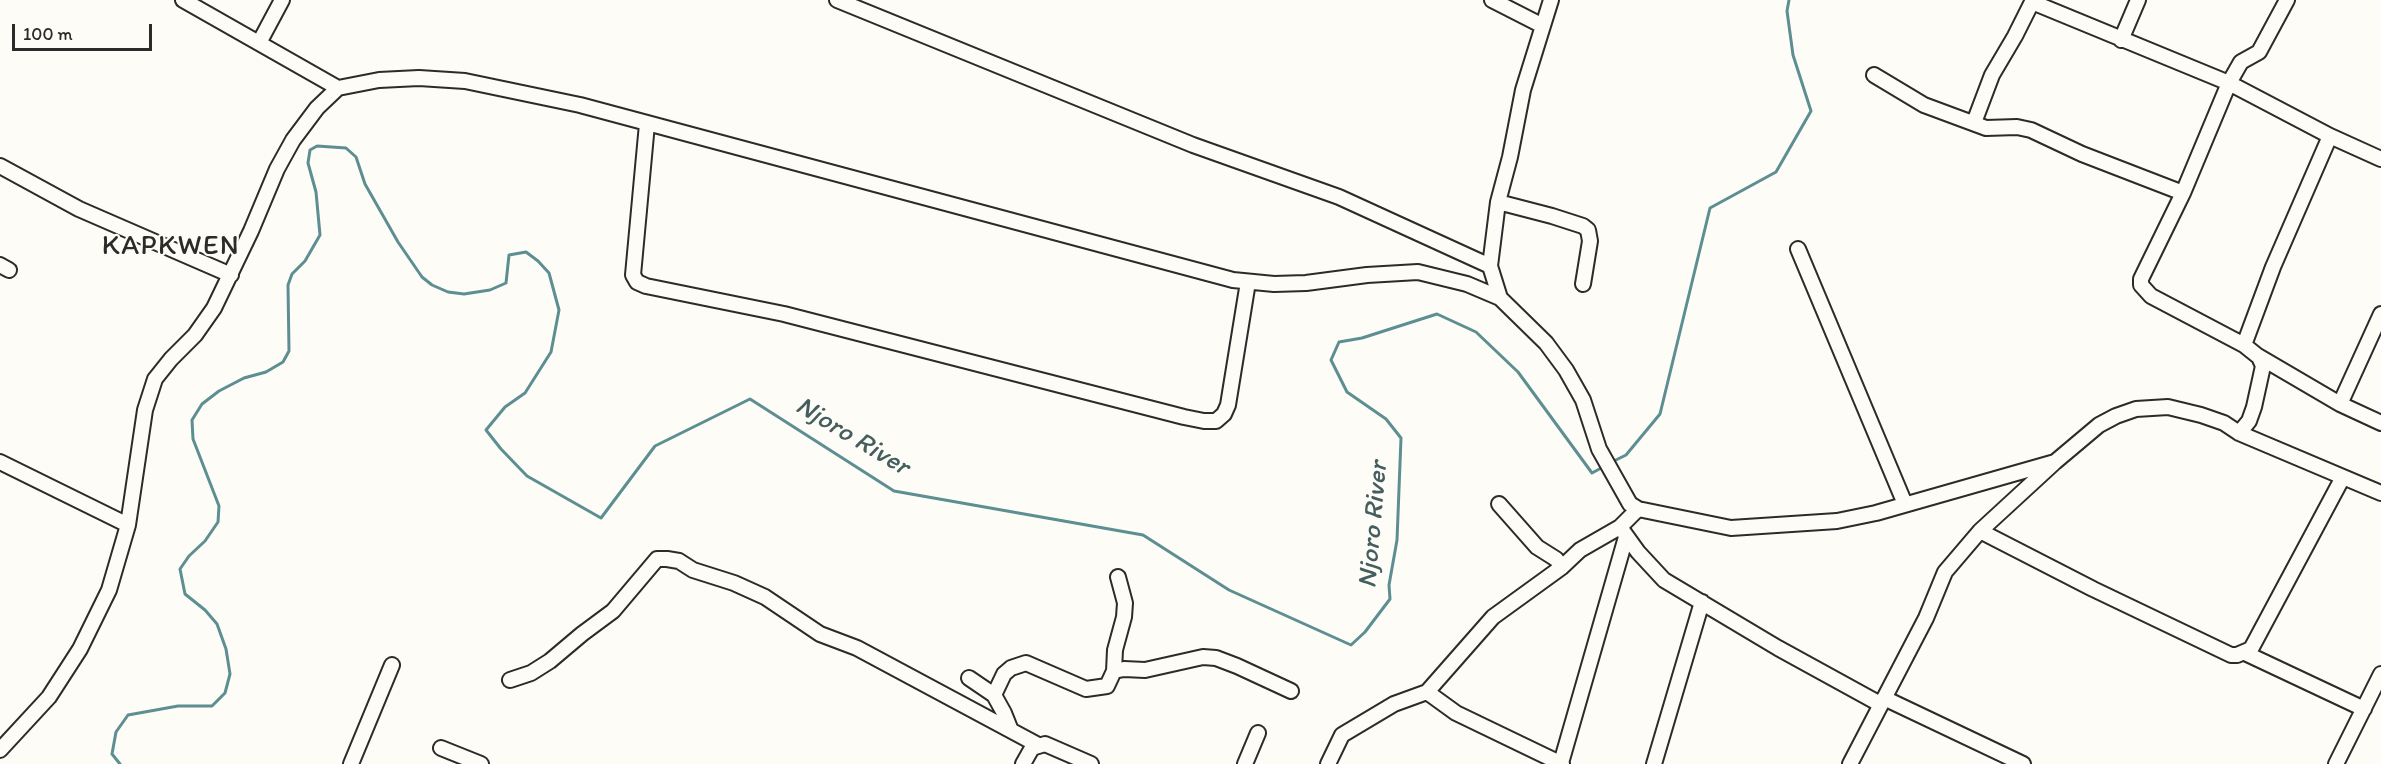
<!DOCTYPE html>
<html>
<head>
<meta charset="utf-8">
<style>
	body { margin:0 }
	#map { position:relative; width:2381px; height:764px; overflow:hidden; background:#fdfcf7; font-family:Itim,sans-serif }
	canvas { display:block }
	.scale { position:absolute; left:12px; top:24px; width:140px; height:27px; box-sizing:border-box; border:3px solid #2b2b2b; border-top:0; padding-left:8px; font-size:18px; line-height:21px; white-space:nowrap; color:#2b2b2b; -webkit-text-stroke:4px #fdfcf7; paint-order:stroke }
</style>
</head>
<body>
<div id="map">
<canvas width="2381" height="764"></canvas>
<div class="scale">100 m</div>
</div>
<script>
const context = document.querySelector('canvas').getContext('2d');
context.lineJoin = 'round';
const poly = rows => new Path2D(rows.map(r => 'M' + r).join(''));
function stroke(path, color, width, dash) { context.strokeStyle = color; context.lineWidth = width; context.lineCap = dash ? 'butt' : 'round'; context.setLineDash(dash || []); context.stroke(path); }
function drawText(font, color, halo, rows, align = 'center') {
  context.font = font + ' Itim,sans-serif'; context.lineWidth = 4.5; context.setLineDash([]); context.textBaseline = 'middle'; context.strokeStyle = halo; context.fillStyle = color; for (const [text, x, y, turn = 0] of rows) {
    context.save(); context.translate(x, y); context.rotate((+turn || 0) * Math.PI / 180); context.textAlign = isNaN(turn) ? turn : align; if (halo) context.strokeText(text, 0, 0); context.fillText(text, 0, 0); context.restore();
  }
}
const stream = poly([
	[1612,462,1626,455,1660,414,1710,208,1776,172,1811,111,1793,55,1787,11,1789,0],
	[120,764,112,754,116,732,128,715,178,706,212,706,225,693,230,674,226,649,217,624,205,610,185,594,180,569,189,556,205,541,218,522,219,506,193,439,192,420,202,404,219,391,244,378,266,372,283,362,289,351,288,285,292,274,305,261,320,235,316,192,308,163,310,150,317,146,346,148,356,157,365,184,398,242,422,277,432,285,448,292,464,294,490,290,506,283,509,255,526,252,538,261,549,273,559,310,551,352,525,393,505,407,486,430,501,449,527,476,601,518,655,446,750,399,894,491,1143,535,1229,590,1351,645,1365,632,1390,599,1389,585,1397,540,1401,438,1386,419,1347,392,1331,360,1339,342,1362,338,1437,314,1476,332,1518,372,1592,473,1603,467]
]);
const minor = poly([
	[183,0,338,88],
	[837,0,1193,145,1339,197,1490,266],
	[1492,0,1543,26],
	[2032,2,2229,83,2330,136,2273,267,2244,345],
	[2121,40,2138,0],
	[259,43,282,0],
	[1874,75,1924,105,1986,128,2017,127,2031,130,2082,154,2183,193],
	[1972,122,1975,120,1992,75,2015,36,2033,0],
	[647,124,633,275,637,282,646,286,784,314,1184,417,1204,421,1216,421,1224,414,1228,405,1248,282],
	[2330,136,2381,159],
	[0,166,79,209,231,275],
	[1498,202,1552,216,1583,226,1588,230,1590,241,1583,284],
	[1798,249,1905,504],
	[0,265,9,270],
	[1500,298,1490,266,1498,202,1510,157,1523,90,1551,0],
	[2258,356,2340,404,2381,423],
	[2340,404,2381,314],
	[2239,433,2249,421,2254,407,2263,366,2259,357,2244,345,2151,296,2141,285,2141,279,2183,193,2229,83,2241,62,2259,52,2287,0],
	[0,462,128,525],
	[1499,504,1537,547,1556,559,1562,567],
	[1620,527,1638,552,1664,580,1778,648,1880,704],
	[1980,531,2093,589,2231,655,2237,655,2251,649,2343,477],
	[2245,653,2364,709],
	[1114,671,1124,669,1145,670,1203,657,1216,658,1237,666,1291,691],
	[969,678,994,695,1004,713,1010,728],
	[510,680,531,673,550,661,582,634,613,611,657,559,667,559,679,561,693,570,734,583,765,597,820,634,857,648,1038,745],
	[1427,692,1456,713,1562,764],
	[994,695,1004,674,1011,668,1026,663,1086,689,1107,686,1114,671,1115,650,1124,617,1125,603,1118,577],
	[1884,698,2023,764],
	[441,748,481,764],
	[0,750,49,697,80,649,109,590,128,525,145,410,155,379,171,359,195,335,214,308,251,231,277,169,293,140,317,108,338,88,379,80,419,78,465,81,580,105,1233,280,1274,284,1306,283,1367,275,1418,272,1467,284,1500,298,1546,343,1566,370,1583,400,1599,449,1630,504,1638,509,1731,528,1837,521,1876,513,2055,462],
	[1561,763,1626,537],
	[351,764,392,665],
	[1023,764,1032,748,1045,744,1091,764],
	[1245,764,1258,733],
	[1328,764,1342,735,1394,704,1427,692,1493,617,1562,567,1580,550,1620,527,1638,509],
	[1654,764,1702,602],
	[1850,764,1926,618,1945,572,1980,531,2055,462,2099,425,2116,416,2136,409,2168,407,2201,415,2224,423,2239,433,2381,493],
	[2336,764,2381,674]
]);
const waterNames = [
	["Njoro River",852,437,31],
	["Njoro River",1374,525,-85]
];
const quarterNames = [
	["KAPKWEN",171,247]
];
stroke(stream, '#5d8e91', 3);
stroke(minor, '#2b2b2b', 18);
stroke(minor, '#fdfcf7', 14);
drawText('italic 27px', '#445d5e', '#fdfcf7', waterNames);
context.letterSpacing = '1.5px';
drawText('28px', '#2b2b2b', '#fdfcf7', quarterNames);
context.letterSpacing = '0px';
</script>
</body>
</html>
